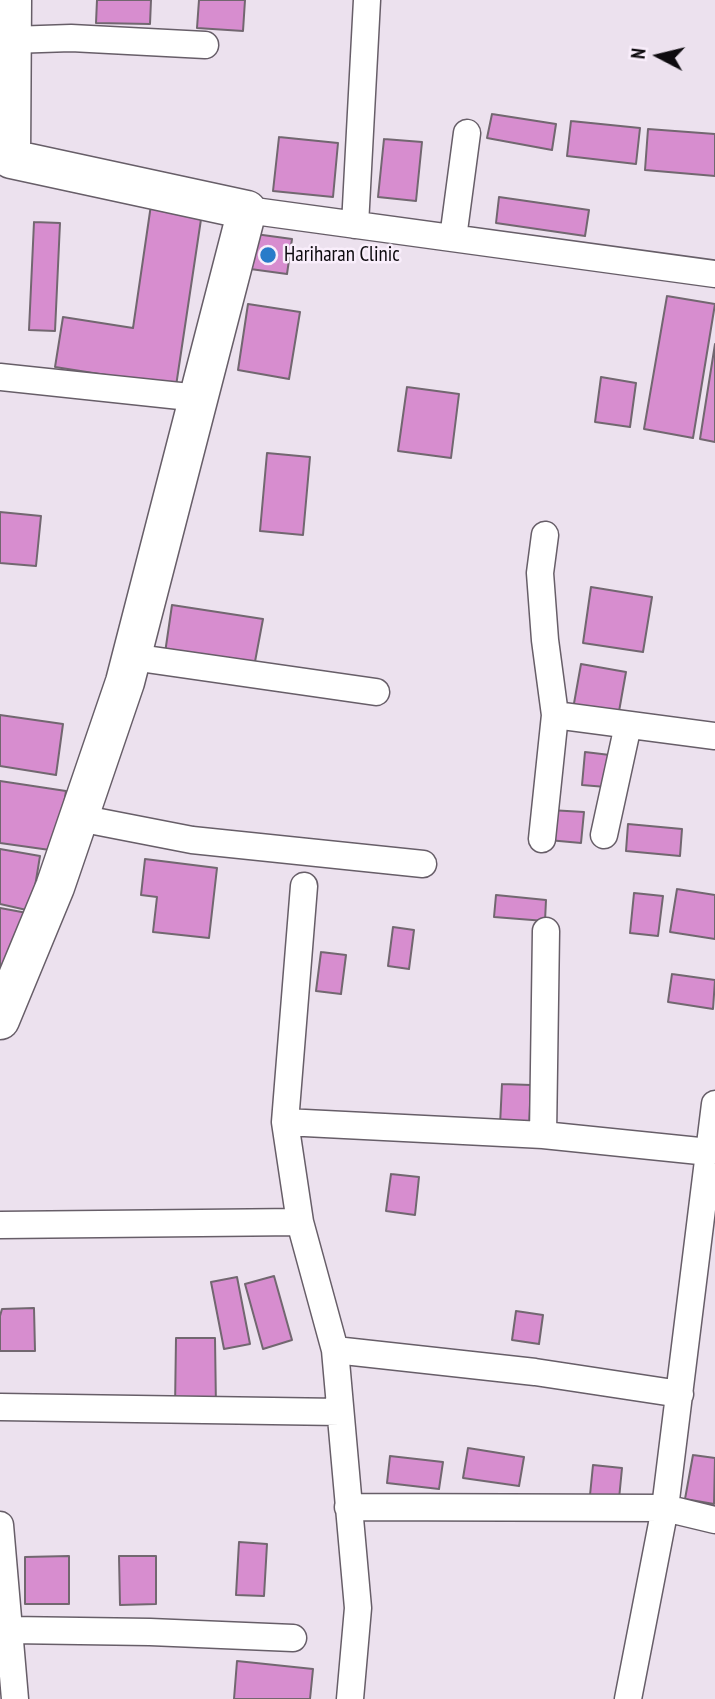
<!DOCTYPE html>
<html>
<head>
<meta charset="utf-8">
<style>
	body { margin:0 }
	#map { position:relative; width:715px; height:1699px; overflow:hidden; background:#ece1ee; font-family:"PT Sans Narrow",sans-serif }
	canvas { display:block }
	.north { position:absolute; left:624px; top:21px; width:70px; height:70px; -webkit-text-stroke:5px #f9eefb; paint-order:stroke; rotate:277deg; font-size:19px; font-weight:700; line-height:28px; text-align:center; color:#0e0b0f }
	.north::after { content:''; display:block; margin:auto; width:24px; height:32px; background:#0e0b0f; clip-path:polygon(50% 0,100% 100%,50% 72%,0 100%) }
</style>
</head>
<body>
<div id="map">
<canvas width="715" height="1699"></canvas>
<div class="north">N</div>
</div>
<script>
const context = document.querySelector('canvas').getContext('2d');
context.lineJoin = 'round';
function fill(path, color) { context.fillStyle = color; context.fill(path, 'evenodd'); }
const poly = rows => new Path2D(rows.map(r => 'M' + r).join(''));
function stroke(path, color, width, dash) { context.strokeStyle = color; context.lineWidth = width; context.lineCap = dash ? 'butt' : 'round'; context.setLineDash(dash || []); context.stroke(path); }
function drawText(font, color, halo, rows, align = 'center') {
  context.font = font + ' "PT Sans Narrow",sans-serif'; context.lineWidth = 5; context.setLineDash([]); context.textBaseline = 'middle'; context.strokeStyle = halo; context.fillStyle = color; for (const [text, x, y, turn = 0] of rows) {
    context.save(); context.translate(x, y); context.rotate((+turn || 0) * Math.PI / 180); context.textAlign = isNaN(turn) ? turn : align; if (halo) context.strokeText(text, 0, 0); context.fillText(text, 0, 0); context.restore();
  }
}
const building = poly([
	[97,0,151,0,150,24,96,23,97,0],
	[199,0,245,0,243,31,197,28,199,0],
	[492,114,556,124,552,150,487,138,492,114],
	[571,121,640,128,636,164,567,156,571,121],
	[648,129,715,134,715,176,645,170,648,129],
	[279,137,338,143,333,197,273,191,279,137],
	[384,139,422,142,416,201,378,197,384,139],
	[499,197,589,210,585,236,496,223,499,197],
	[152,198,203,206,176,386,55,367,63,317,133,328,152,198],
	[34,222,60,223,55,331,29,330,34,222],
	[248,233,292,239,287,274,243,268,248,233],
	[667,296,715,304,693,438,644,429,667,296],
	[248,304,300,312,289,379,238,370,248,304],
	[715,344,715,442,700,439,715,344],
	[601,377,636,383,630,427,595,422,601,377],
	[407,387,459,394,451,458,398,451,407,387],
	[267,453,310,457,303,535,260,531,267,453],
	[0,512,41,516,36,566,0,563,0,512],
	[591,587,652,597,643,652,583,643,591,587],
	[172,605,263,619,254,667,165,653,172,605],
	[581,664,626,672,618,717,573,709,581,664],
	[0,715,63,724,56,775,0,766,0,715],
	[585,752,610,755,606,787,582,785,585,752],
	[0,781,66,791,57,851,0,843,0,781],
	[550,810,584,812,581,843,548,840,550,810],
	[628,824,682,829,680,856,626,851,628,824],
	[0,849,40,856,31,911,0,904,0,849],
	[145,859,217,868,209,938,153,932,157,897,141,895,145,859],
	[677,889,715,895,715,939,670,932,677,889],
	[634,893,663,896,658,936,630,933,634,893],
	[496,895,546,900,545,921,494,917,496,895],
	[0,908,27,913,0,985,0,908],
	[393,927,414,930,409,969,388,966,393,927],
	[321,952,346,955,341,994,316,991,321,952],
	[672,974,715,980,713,1009,668,1002,672,974],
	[502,1084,531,1085,529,1126,500,1125,502,1084],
	[391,1174,419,1177,415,1215,386,1211,391,1174],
	[274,1276,292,1340,263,1349,245,1284,274,1276],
	[237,1277,250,1344,224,1349,211,1282,237,1277],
	[34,1308,35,1351,0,1351,0,1316,2,1309,34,1308],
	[516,1311,543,1315,539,1344,512,1340,516,1311],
	[176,1338,215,1338,216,1408,175,1408,176,1338],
	[468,1448,524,1457,519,1486,463,1478,468,1448],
	[693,1455,715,1458,714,1504,685,1499,693,1455],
	[390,1456,443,1462,439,1489,387,1483,390,1456],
	[593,1465,622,1468,619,1499,590,1495,593,1465],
	[239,1542,267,1544,264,1596,236,1595,239,1542],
	[69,1556,69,1604,25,1604,25,1557,69,1556],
	[119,1556,156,1556,156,1604,120,1605,119,1556],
	[237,1661,313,1669,310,1699,234,1699,237,1661]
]);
const street = poly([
	[11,40,71,38,205,45],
	[247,210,715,274],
	[355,225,367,0],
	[453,238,467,133],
	[0,377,199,398],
	[132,657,376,692],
	[555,715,715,736],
	[79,818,192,840,423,864],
	[604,835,628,725],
	[542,839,555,715,545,640,540,573,545,535],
	[304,886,285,1122,300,1222,335,1350,358,1608,350,1699],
	[285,1122,543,1135,709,1152],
	[543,1135,546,931],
	[0,1225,300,1222],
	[335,1350,535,1372,680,1394],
	[0,1407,340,1412],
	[348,1507,665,1508,715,1520],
	[0,1525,15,1699],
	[10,1630,150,1632,293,1638],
	[628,1699,665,1508,715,1104]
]);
const secondary = poly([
	[0,1020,55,887,125,682,247,210,11,159,12,0]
]);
const markers = [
	[268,255,9,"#297bc9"]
];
const poiNames = [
	["Hariharan Clinic",284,255]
];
fill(building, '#d78dcf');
stroke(building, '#726770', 2);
stroke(street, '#675e68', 29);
stroke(secondary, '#675e68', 41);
stroke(street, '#fff', 26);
stroke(secondary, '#fff', 38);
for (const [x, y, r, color] of markers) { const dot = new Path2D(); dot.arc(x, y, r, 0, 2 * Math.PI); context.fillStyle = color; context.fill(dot); stroke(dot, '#f9eefb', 2.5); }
drawText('21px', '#0e0b0f', '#f9eefb', poiNames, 'left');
</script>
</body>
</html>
